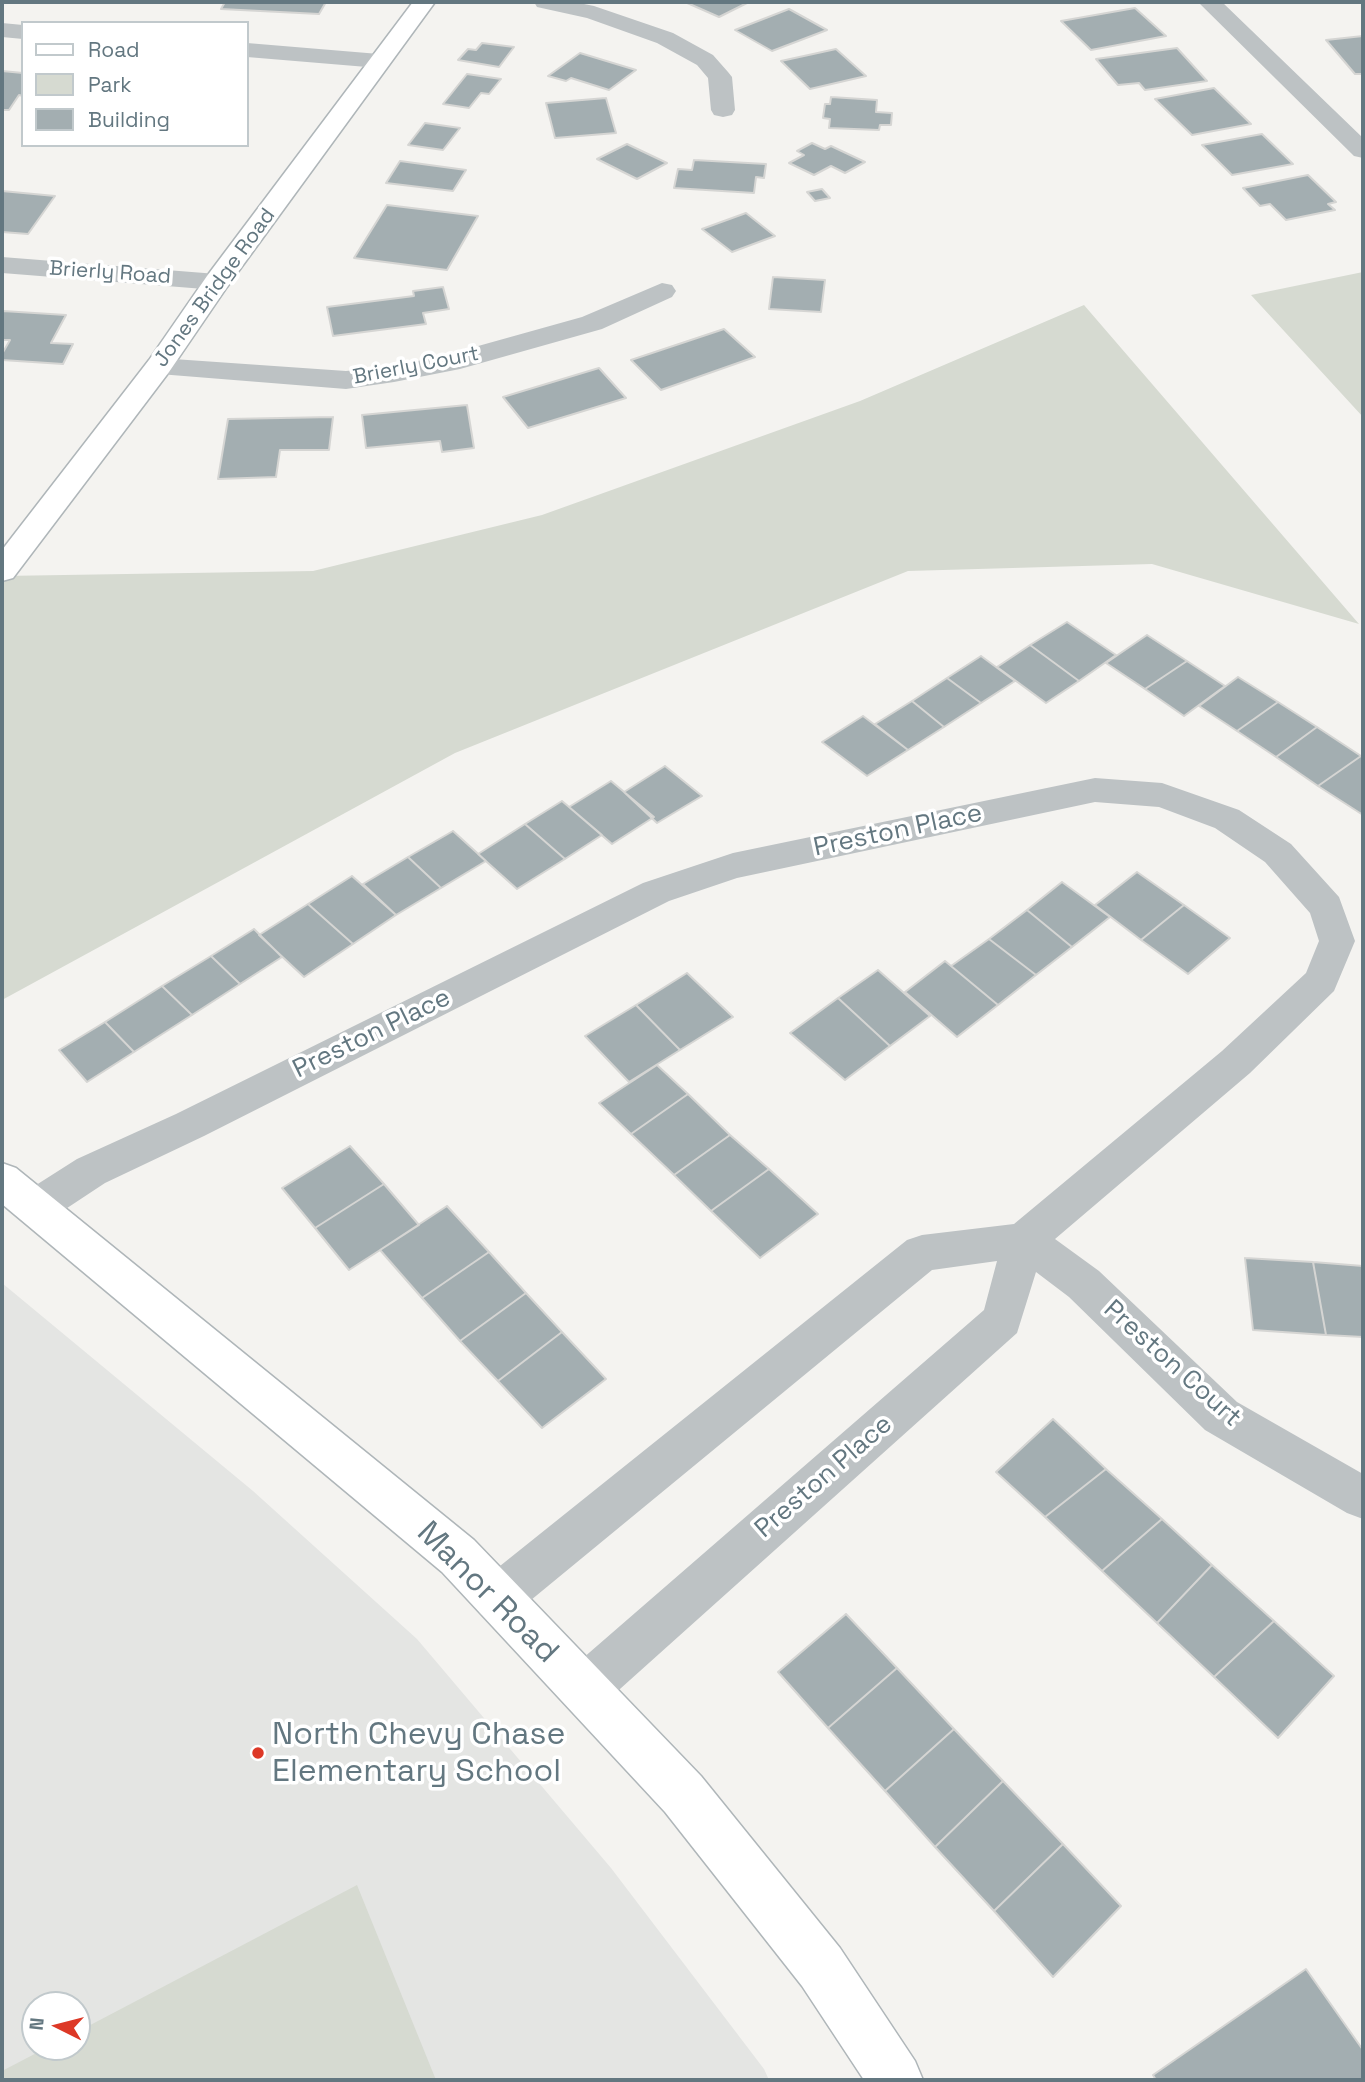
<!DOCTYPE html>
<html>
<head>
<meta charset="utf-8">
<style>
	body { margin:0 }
	#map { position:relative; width:1365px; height:2082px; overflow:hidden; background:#f4f3f0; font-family:"Space Grotesk",sans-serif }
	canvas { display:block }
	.frame { position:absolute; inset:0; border:4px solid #637780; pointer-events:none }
	.legend { position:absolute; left:21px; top:21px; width:228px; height:126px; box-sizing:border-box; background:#fff; border:2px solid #c1c9cc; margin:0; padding:9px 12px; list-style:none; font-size:21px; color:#637780 }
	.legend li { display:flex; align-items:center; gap:14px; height:35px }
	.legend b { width:35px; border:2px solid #c1c9cc }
	.north { position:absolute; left:21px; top:1991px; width:70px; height:70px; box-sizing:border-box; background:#fff; border:2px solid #c1c9cc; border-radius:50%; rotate:276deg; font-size:19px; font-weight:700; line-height:28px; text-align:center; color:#637780 }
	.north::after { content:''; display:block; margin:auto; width:24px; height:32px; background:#dd3826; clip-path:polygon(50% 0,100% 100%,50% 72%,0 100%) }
</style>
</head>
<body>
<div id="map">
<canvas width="1365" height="2082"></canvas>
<div class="frame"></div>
<ul class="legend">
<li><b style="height:9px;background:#fff"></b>Road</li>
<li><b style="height:19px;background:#d6dad1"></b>Park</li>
<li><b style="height:19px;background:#a3aeb1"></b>Building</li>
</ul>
<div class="north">N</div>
</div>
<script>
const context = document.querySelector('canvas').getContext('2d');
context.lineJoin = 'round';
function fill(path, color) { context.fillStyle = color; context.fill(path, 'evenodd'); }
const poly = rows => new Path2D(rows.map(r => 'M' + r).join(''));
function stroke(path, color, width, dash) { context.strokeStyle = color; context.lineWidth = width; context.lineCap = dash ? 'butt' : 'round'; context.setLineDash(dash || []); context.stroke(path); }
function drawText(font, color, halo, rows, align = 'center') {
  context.font = font + ' "Space Grotesk",sans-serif'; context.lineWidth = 7; context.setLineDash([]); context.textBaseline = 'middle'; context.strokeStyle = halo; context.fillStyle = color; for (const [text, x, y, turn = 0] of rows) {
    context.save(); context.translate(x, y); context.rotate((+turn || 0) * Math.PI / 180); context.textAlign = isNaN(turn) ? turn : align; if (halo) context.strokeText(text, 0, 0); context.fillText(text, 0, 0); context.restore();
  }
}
const built = poly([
	[2,1283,253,1491,417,1639,611,1868,764,2069,769,2080,2,2080],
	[35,2005,77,2005,77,2047,35,2047]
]);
const green = poly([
	[1363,272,1363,417,1251,295],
	[1084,305,1359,624,1152,564,908,571,455,753,2,1000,2,576,313,571,542,515,860,401],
	[357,1885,436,2080,2,2080,2,2071,48,2047,77,2047,77,2032]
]);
const building = poly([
	[225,2,326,2,319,14,221,9,225,2],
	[685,2,749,2,719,17,685,2],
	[1135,8,1166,36,1091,50,1061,21,1135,8],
	[789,9,827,30,772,51,735,30,789,9],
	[1363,36,1363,74,1355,74,1326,40,1363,36],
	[482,43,514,47,499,67,458,60,468,49,476,50,482,43],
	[1177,48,1207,81,1145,90,1139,83,1118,85,1096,59,1177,48],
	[836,49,866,76,810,89,781,61,836,49],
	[580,53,636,70,609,90,571,78,566,81,548,76,580,53],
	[2,71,23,73,23,96,19,95,9,110,2,110,2,71],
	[467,74,501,79,489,94,481,93,469,108,443,104,467,74],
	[1214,88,1251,124,1192,135,1155,99,1214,88],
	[831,97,877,100,876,112,892,113,891,125,880,125,879,130,829,128,830,119,823,118,825,104,830,104,831,97],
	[606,98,616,133,555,138,546,103,606,98],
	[425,123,460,128,443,150,408,145,425,123],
	[1262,134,1293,164,1232,175,1202,145,1262,134],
	[812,143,825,149,831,146,865,162,845,173,831,166,814,175,789,163,804,155,797,151,812,143],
	[627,144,667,163,637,179,597,159,627,144],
	[694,160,766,164,764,178,756,177,754,193,674,188,678,169,692,170,694,160],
	[400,161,466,170,453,191,386,183,400,161],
	[1308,175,1336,202,1328,204,1335,210,1286,220,1270,204,1260,206,1243,188,1308,175],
	[822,189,830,198,815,201,807,192,822,189],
	[2,191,55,196,28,234,2,232,2,191],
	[387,205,478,216,447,270,354,258,387,205],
	[746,213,775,236,732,252,702,229,746,213],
	[773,277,825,280,821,312,769,309,773,277],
	[443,287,449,309,423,313,426,324,333,336,327,307,414,296,413,291,443,287],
	[3,311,66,315,51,343,73,344,63,364,2,360,2,354,10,340,2,340,3,311],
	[724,329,755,357,661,390,631,360,724,329],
	[599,368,626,398,528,428,503,397,599,368],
	[467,405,474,448,442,452,440,441,366,448,362,415,467,405],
	[333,417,329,450,280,450,276,477,218,479,228,419,333,417],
	[1067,622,1116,655,1079,681,1030,645,1067,622],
	[1147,635,1187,661,1145,689,1106,663,1147,635],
	[1030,645,1079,681,1046,703,997,667,1030,645],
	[981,656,1015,681,981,703,947,678,981,656],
	[1187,661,1225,686,1184,716,1145,689,1187,661],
	[1238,677,1278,702,1237,731,1199,706,1238,677],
	[947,678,981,703,944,727,912,701,947,678],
	[912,701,944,727,908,750,875,724,912,701],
	[1278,702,1317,727,1276,757,1237,731,1278,702],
	[863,716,908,750,867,776,822,742,863,716],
	[1317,727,1361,756,1318,786,1276,757,1317,727],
	[1361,756,1363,757,1363,815,1318,786,1361,756],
	[665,766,702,796,657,823,624,792,665,766],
	[611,781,654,817,612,844,569,807,611,781],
	[562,801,602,835,565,859,525,824,562,801],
	[525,824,565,859,517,889,478,854,525,824],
	[453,831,486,861,441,888,408,857,453,831],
	[408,857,441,888,396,915,363,884,408,857],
	[1137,872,1184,905,1141,940,1095,905,1137,872],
	[352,876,396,915,353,944,308,904,352,876],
	[1062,882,1110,917,1072,947,1027,910,1062,882],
	[308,904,353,944,304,977,259,935,308,904],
	[1184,905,1230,938,1188,974,1141,940,1184,905],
	[1027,910,1072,947,1036,975,989,939,1027,910],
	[254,929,282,957,240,984,211,956,254,929],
	[989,939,1036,975,998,1005,951,966,989,939],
	[211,956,240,984,192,1015,162,986,211,956],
	[945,961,998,1005,957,1037,905,992,945,961],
	[878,970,930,1016,890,1046,838,998,878,970],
	[687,973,733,1017,680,1050,636,1005,687,973],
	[162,986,192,1015,134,1052,105,1022,162,986],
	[838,998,890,1046,845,1080,790,1033,838,998],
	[636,1005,680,1050,629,1082,585,1036,636,1005],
	[105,1022,134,1052,87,1082,59,1050,105,1022],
	[657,1065,688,1094,631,1134,599,1103,657,1065],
	[688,1094,730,1135,674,1175,631,1134,688,1094],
	[730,1135,769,1169,711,1211,674,1175,730,1135],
	[350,1146,384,1184,315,1228,282,1188,350,1146],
	[769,1169,818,1214,760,1258,711,1211,769,1169],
	[384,1184,419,1225,349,1270,315,1228,384,1184],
	[447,1206,489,1252,422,1298,380,1250,447,1206],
	[489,1252,526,1293,460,1341,422,1298,489,1252],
	[1245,1258,1313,1262,1326,1335,1253,1330,1245,1258],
	[1313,1262,1363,1266,1363,1337,1326,1335,1313,1262],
	[526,1293,562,1332,498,1381,460,1341,526,1293],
	[562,1332,606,1379,542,1428,498,1381,562,1332],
	[1053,1419,1106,1469,1045,1517,996,1472,1053,1419],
	[1106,1469,1162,1519,1102,1571,1045,1517,1106,1469],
	[1162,1519,1212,1565,1157,1623,1102,1571,1162,1519],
	[1212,1565,1274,1621,1214,1677,1157,1623,1212,1565],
	[846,1614,897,1668,828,1728,778,1672,846,1614],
	[1274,1621,1334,1676,1278,1738,1214,1677,1274,1621],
	[897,1668,954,1729,885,1791,828,1728,897,1668],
	[954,1729,1003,1781,935,1847,885,1791,954,1729],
	[1003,1781,1063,1844,994,1911,935,1847,1003,1781],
	[1063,1844,1121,1906,1053,1977,994,1911,1063,1844],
	[1306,1969,1363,2050,1363,2080,1156,2080,1153,2075,1306,1969]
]);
const street = poly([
	[534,2,574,2,594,6,673,33,713,55,728,72,732,77,735,110,732,115,723,117,714,115,711,110,708,78,697,65,657,43,587,18,537,7,534,2],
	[1198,2,1222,2,1363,138,1363,158,1354,156,1198,2],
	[2,23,23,25,23,39,2,37,2,23],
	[247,43,379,54,387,56,391,61,387,66,379,68,247,57,247,43],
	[2,257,217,274,227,276,230,282,227,288,217,290,2,273,2,257],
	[662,283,672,285,676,291,672,297,602,329,460,369,394,382,346,389,159,374,149,372,145,366,149,360,159,358,346,371,394,366,446,355,582,317,662,283],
	[1095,778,1162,783,1239,810,1291,844,1339,897,1355,941,1334,991,1250,1073,1055,1239,1099,1271,1237,1402,1363,1474,1363,1519,1347,1513,1205,1430,1069,1297,1036,1272,1017,1333,601,1706,584,1713,567,1706,560,1689,567,1672,984,1310,997,1261,932,1270,514,1614,497,1621,480,1614,473,1598,480,1582,907,1240,922,1235,1014,1224,1222,1051,1306,973,1319,941,1310,913,1265,862,1215,828,1159,807,1095,802,737,878,669,901,204,1136,105,1183,52,1218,37,1223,22,1218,16,1206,22,1194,77,1159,176,1114,643,883,733,853,1095,778]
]);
const secondary = poly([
	[413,2,435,2,227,287,169,372,13,578,2,581,2,550,149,360,207,276,413,2],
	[2,1163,16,1168,474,1540,701,1776,840,1948,915,2061,923,2080,864,2080,802,1986,665,1812,442,1572,2,1204,2,1163]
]);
const markers = [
	[258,1753,7,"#dd3826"]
];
const farStreetnames = [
	["Brierly Road",110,273,4],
	["Jones Bridge Road",215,288,-54],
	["Brierly Court",416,366,-11]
];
const streetNames = [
	["Preston Place",898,831,-12],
	["Preston Place",372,1034,-26],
	["Preston Court",1172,1364,42],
	["Preston Place",824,1477,-41]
];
const nearStreetnames = [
	["Manor Road",487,1593,45]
];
const nearPoinames = [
	["North Chevy Chase",272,1735],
	["Elementary School",272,1772]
];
fill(built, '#e4e5e3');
fill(green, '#d6dad1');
fill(building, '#a3aeb1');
stroke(building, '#d5d5d3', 2);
stroke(secondary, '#afb6b9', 3);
fill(street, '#bdc2c4');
fill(secondary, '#fff');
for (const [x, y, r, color] of markers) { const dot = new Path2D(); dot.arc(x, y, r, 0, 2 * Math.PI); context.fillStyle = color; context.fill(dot); stroke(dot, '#fff', 2.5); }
drawText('21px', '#637780', '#fff', farStreetnames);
drawText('26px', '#637780', '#fff', streetNames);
drawText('32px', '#637780', '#fff', nearStreetnames);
drawText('32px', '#637780', '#fff', nearPoinames, 'left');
</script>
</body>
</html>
